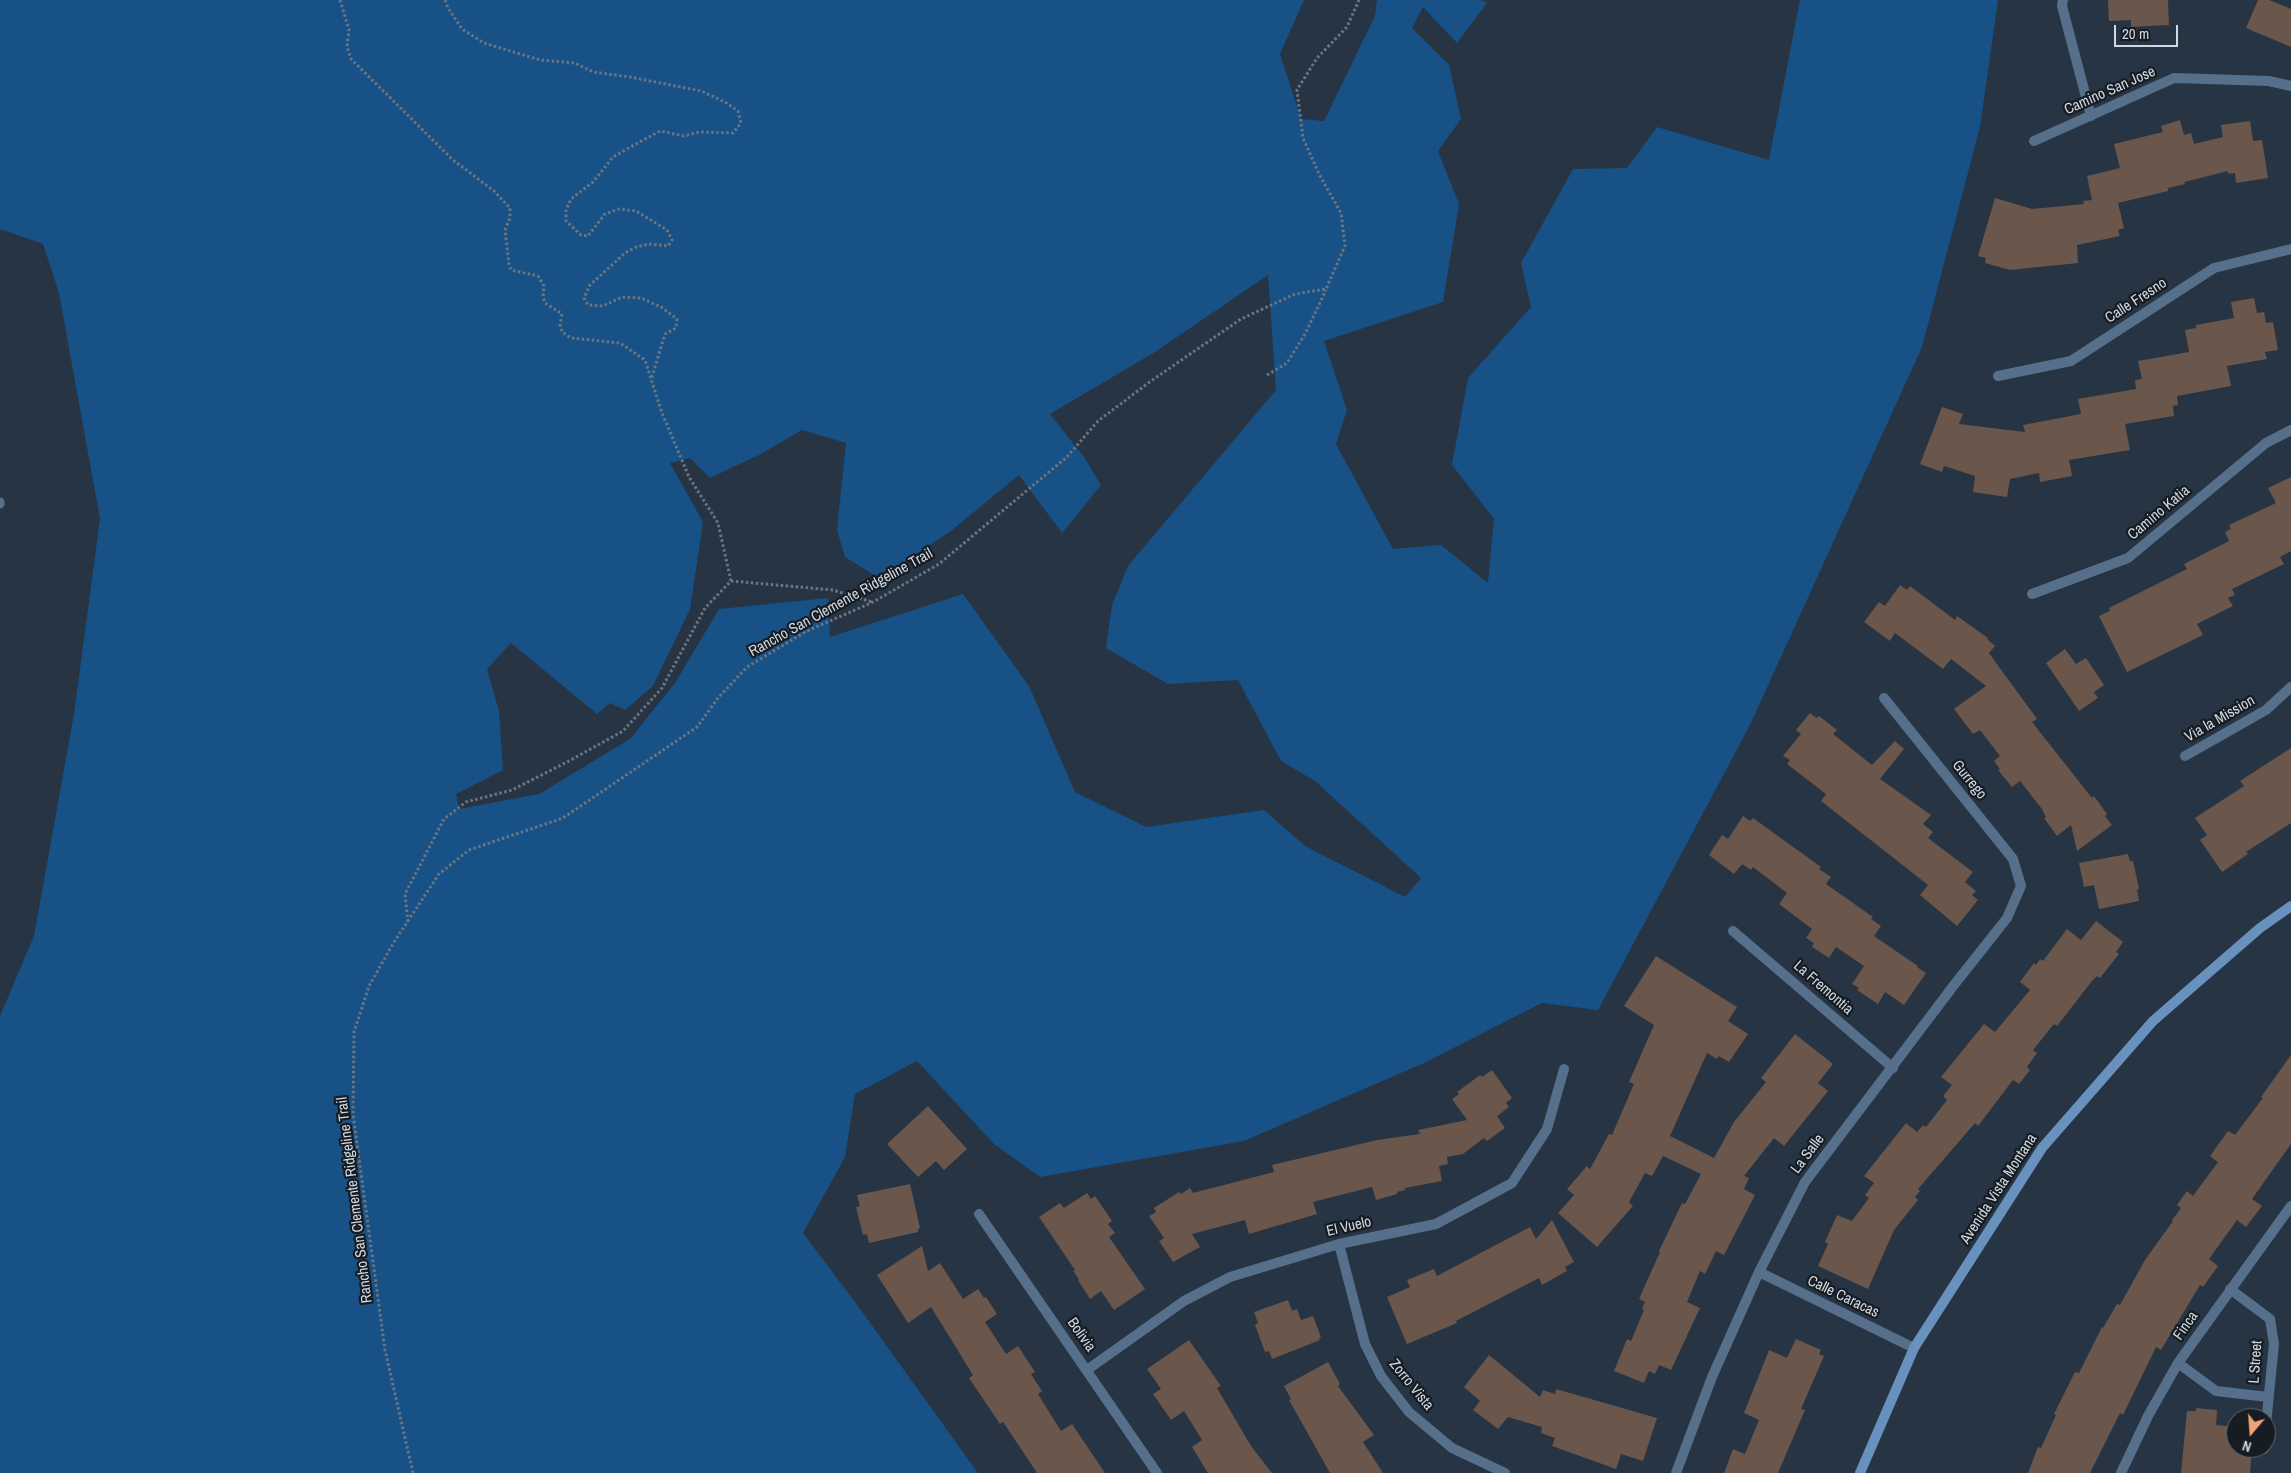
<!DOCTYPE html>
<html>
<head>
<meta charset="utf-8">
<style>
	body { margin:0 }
	#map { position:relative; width:2291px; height:1473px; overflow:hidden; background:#273443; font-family:"Archivo Narrow",sans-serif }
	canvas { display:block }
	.north { position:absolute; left:2226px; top:1408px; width:50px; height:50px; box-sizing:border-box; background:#161c22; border:1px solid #60686f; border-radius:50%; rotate:198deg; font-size:14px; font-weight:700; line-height:20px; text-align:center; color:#d0d9e2 }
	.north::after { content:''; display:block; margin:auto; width:18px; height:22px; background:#f0a278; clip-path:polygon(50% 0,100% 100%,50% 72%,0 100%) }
	.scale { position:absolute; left:2114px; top:25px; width:64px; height:22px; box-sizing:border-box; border:2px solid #d0d9e2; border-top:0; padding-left:6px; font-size:15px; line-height:18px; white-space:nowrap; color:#d0d9e2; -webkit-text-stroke:4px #161c22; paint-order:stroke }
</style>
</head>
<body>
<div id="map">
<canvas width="2291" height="1473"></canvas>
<div class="north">N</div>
<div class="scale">20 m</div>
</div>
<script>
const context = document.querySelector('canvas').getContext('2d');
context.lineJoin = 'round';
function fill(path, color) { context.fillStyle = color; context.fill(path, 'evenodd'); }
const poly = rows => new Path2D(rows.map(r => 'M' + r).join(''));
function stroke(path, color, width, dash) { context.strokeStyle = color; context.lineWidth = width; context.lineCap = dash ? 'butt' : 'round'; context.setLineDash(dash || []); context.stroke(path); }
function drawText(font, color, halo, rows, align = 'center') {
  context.font = font + ' "Archivo Narrow",sans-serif'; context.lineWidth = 4.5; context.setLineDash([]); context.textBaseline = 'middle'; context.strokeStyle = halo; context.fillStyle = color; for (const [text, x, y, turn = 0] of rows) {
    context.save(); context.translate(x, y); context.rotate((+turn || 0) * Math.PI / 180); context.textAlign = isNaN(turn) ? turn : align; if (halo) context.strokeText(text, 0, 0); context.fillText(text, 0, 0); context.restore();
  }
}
const green = poly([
	[0,0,1304,0,1280,54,1301,119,1324,121,1375,16,1377,0,1481,0,1487,3,1457,43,1423,7,1412,28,1449,65,1461,119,1438,151,1459,204,1443,302,1324,341,1347,410,1336,444,1393,549,1441,545,1488,583,1494,519,1452,465,1468,378,1531,307,1521,263,1573,169,1627,168,1657,127,1769,160,1800,0,1998,0,1980,127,1922,347,1750,725,1598,1010,1542,1003,1424,1063,1244,1141,1040,1177,994,1144,917,1061,855,1094,845,1157,803,1233,858,1306,978,1473,0,1473,0,1016,34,936,74,714,100,519,59,293,43,244,0,229],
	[1268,275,1276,390,1128,566,1112,605,1106,648,1168,684,1238,680,1281,761,1315,781,1421,878,1405,897,1305,846,1264,810,1146,827,1075,792,1029,686,963,594,830,637,828,598,719,609,675,683,630,739,539,794,459,809,456,794,503,770,499,711,487,669,511,643,597,714,610,703,625,710,653,686,690,609,703,522,670,463,690,458,710,478,761,454,802,430,846,443,837,530,845,557,879,578,951,531,1019,475,1062,533,1101,485,1084,457,1050,414,1155,352]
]);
const building = poly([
	[2108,0,2168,0,2169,25,2131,27,2131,20,2109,21],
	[2258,0,2269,0,2291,9,2291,47,2246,28],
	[2180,120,2184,135,2191,133,2194,144,2223,137,2221,125,2250,121,2253,141,2262,140,2268,178,2236,183,2235,173,2228,174,2228,171,2184,182,2185,184,2168,188,2168,191,2118,203,2124,228,2118,230,2120,236,2077,245,2078,263,2010,270,1985,263,1986,258,1978,256,1995,198,2032,209,2084,204,2083,201,2092,200,2087,176,2120,168,2114,144,2163,132,2161,126],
	[2254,298,2257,313,2264,312,2266,323,2273,322,2278,350,2265,352,2267,359,2227,366,2231,386,2177,396,2178,405,2173,406,2174,416,2125,424,2130,450,2069,460,2072,476,2040,482,2039,473,2010,479,2007,497,1973,492,1975,476,1944,466,1942,472,1920,464,1942,407,1963,414,1959,424,2025,432,2023,425,2081,414,2078,399,2136,389,2135,380,2142,379,2138,361,2189,352,2185,330,2196,328,2196,325,2234,318,2231,302],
	[2291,477,2291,551,2280,557,2284,564,2232,589,2235,595,2228,598,2233,606,2197,624,2203,635,2127,672,2099,616,2110,611,2109,608,2187,569,2184,564,2229,541,2225,532,2231,529,2229,525,2276,503,2268,488],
	[1900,585,1907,590,1910,586,1955,620,1957,616,1988,638,1987,639,1995,646,1989,653,2037,719,2032,722,2092,798,2094,796,2107,814,2105,816,2112,825,2077,851,2071,825,2057,836,2044,818,2046,817,2042,809,2020,781,2012,787,1998,770,2000,769,1994,761,2000,756,1980,730,1973,734,1954,709,1986,686,1951,659,1943,669,1895,633,1890,641,1864,622,1879,602,1885,606],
	[2065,649,2076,664,2086,658,2104,685,2094,692,2098,698,2079,711,2046,663],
	[1810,713,1817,718,1819,716,1837,730,1833,734,1872,765,1895,741,1904,749,1880,779,1931,815,1923,824,1933,832,1928,838,1973,872,1965,882,1976,891,1972,895,1978,900,1957,926,1920,895,1928,885,1821,801,1826,794,1787,764,1790,760,1783,756,1801,734,1796,730],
	[2291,748,2291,823,2246,852,2248,854,2222,872,2200,840,2207,835,2195,818,2244,786,2240,781],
	[1743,816,1750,821,1753,818,1821,867,1819,869,1831,877,1826,884,1873,917,1871,919,1881,926,1874,936,1918,966,1917,967,1926,973,1904,1005,1885,992,1878,1004,1857,990,1859,988,1852,984,1864,966,1836,947,1829,958,1812,947,1814,943,1806,938,1812,929,1779,904,1787,893,1753,867,1751,870,1742,864,1734,874,1709,855,1722,835,1728,839],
	[2128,854,2130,861,2133,861,2139,889,2137,890,2139,901,2099,909,2094,885,2084,887,2079,863],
	[2096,921,2123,942,2116,952,2119,954,2100,978,2097,976,2092,981,2057,1026,2054,1024,2033,1050,2037,1053,2027,1067,2030,1070,2019,1084,2013,1080,1978,1126,1975,1123,1918,1189,1920,1191,1915,1197,1918,1200,1894,1230,1868,1289,1818,1266,1828,1244,1825,1242,1837,1215,1852,1221,1869,1198,1865,1195,1874,1183,1864,1176,1906,1123,1917,1132,1923,1125,1926,1127,1947,1100,1943,1096,1952,1085,1941,1077,1984,1024,1995,1032,2030,990,2020,982,2034,963,2036,965,2040,959,2043,961,2067,929,2081,940],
	[1656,956,1737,1007,1728,1021,1748,1034,1729,1062,1719,1056,1717,1059,1707,1053,1670,1136,1714,1158,1734,1122,1766,1082,1761,1078,1795,1034,1833,1064,1818,1083,1828,1091,1784,1146,1774,1138,1744,1176,1749,1178,1744,1189,1755,1195,1724,1255,1716,1251,1705,1274,1700,1271,1687,1302,1700,1308,1671,1370,1659,1365,1655,1374,1649,1371,1644,1383,1614,1371,1627,1339,1631,1341,1644,1310,1642,1309,1645,1302,1639,1299,1660,1252,1659,1251,1682,1203,1685,1204,1701,1174,1663,1156,1652,1176,1645,1173,1629,1202,1633,1206,1597,1247,1558,1213,1574,1195,1567,1189,1587,1166,1590,1169,1609,1134,1612,1135,1634,1084,1629,1082,1654,1025,1624,1006],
	[2291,1055,2291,1144,2252,1199,2262,1206,2246,1227,2237,1220,2209,1259,2218,1266,2203,1287,2200,1285,2161,1350,2156,1347,2123,1415,2120,1413,2090,1473,2028,1473,2038,1447,2041,1448,2056,1415,2054,1414,2075,1372,2079,1373,2102,1327,2103,1328,2117,1304,2120,1305,2145,1260,2173,1221,2172,1220,2181,1208,2177,1205,2187,1191,2193,1196,2218,1162,2210,1156,2228,1131,2235,1135,2263,1098,2261,1097],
	[1492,1070,1512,1098,1506,1103,1509,1107,1497,1116,1505,1128,1487,1141,1484,1138,1463,1154,1447,1157,1448,1164,1439,1166,1442,1181,1405,1188,1405,1190,1397,1192,1397,1194,1376,1200,1372,1187,1313,1202,1317,1214,1249,1234,1245,1220,1192,1234,1200,1247,1173,1262,1159,1241,1164,1238,1149,1216,1156,1212,1154,1208,1179,1192,1181,1194,1190,1188,1193,1193,1274,1172,1272,1165,1377,1140,1420,1134,1418,1130,1467,1120,1452,1099,1459,1094,1457,1092,1480,1075,1482,1077],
	[928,1106,967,1149,944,1170,936,1161,918,1177,887,1144],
	[910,1184,920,1228,918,1229,918,1232,869,1243,867,1234,863,1235,856,1207,860,1206,857,1195],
	[1087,1193,1091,1199,1095,1196,1112,1221,1108,1224,1115,1233,1109,1237,1145,1289,1114,1310,1101,1291,1090,1299,1078,1280,1079,1279,1073,1271,1075,1270,1039,1217,1060,1203,1064,1208],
	[1552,1220,1574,1262,1565,1267,1567,1271,1542,1285,1539,1278,1456,1321,1457,1323,1407,1344,1387,1297,1410,1287,1407,1280,1434,1269,1437,1276,1530,1227,1536,1239],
	[922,1246,928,1271,940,1263,963,1299,978,1289,984,1298,986,1297,997,1314,985,1322,1006,1354,1018,1346,1035,1372,1031,1374,1042,1391,1038,1394,1061,1431,1072,1424,1105,1473,1037,1473,1003,1422,1000,1424,969,1378,973,1375,931,1307,908,1323,877,1275],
	[1288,1300,1292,1311,1297,1309,1301,1320,1313,1316,1321,1337,1319,1338,1320,1340,1272,1359,1269,1351,1265,1352,1255,1325,1258,1323,1254,1312],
	[1796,1339,1821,1350,1819,1354,1824,1356,1801,1409,1805,1410,1778,1473,1724,1473,1733,1449,1745,1454,1759,1420,1744,1413,1769,1350,1787,1358],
	[1189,1340,1221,1386,1217,1388,1251,1446,1272,1473,1208,1473,1192,1447,1202,1440,1184,1411,1171,1420,1153,1394,1161,1389,1147,1369],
	[1489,1355,1540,1397,1543,1390,1555,1394,1556,1389,1657,1418,1643,1461,1621,1454,1616,1469,1552,1446,1555,1438,1541,1433,1542,1427,1508,1417,1498,1429,1473,1410,1480,1401,1464,1387],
	[1328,1362,1340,1384,1338,1386,1374,1435,1363,1442,1383,1473,1330,1473,1289,1400,1291,1399,1284,1386],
	[2196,1408,2217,1410,2216,1425,2236,1427,2236,1448,2252,1448,2250,1473,2181,1473,2187,1411,2196,1411]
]);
const path = poly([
	[340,0,349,30,347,47,351,59,453,160,494,191,510,208,510,218,505,230,509,264,511,270,538,276,544,286,543,297,545,303,562,314,560,325,562,332,571,338,620,343,645,360,662,413,689,477,718,523,731,581],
	[445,0,448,8,462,29,484,43,540,60,575,63,593,72,630,77,701,91,725,102,738,111,741,123,733,133,699,132,684,136,660,131,634,145,613,157,593,182,571,199,566,210,566,221,581,235,588,236,605,214,619,209,636,211,667,230,672,240,668,246,649,244,636,247,625,253,590,285,584,298,588,305,603,306,622,297,641,298,661,307,677,319,676,328,665,334,651,380],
	[1267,375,1287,363,1305,334,1326,290],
	[408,922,405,894,444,819,466,802,512,790,569,761,623,731,662,688,705,608,731,581,833,590,872,602],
	[413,1473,385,1350,353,1114,354,1032,369,986,394,942,439,874,469,850,563,818,697,727,718,698,747,667,805,632,873,602,939,564,1067,457,1098,421,1151,381,1241,319,1295,294,1326,289,1345,246,1341,213,1319,174,1303,138,1297,90,1317,58,1347,27,1359,0]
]);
const lane = poly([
	[0,502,0,504]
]);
const street = poly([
	[2063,0,2062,6,2091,116],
	[2034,141,2174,78,2269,81,2291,86],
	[1998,376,2071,361,2214,268,2291,249],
	[2032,594,2128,558,2266,443,2291,430],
	[2185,756,2266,710,2291,687],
	[1733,931,1893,1068],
	[979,1214,1157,1473],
	[1339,1244,1365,1344,1381,1376,1409,1412,1452,1448,1505,1473],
	[1759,1272,1914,1348],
	[2230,1289,2270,1319,2274,1344,2266,1424],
	[2178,1363,2216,1391,2268,1397],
	[1087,1370,1184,1301,1230,1277,1339,1244,1436,1224,1512,1183,1547,1129,1564,1069],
	[2264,1449,2264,1448],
	[1676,1473,1712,1377,1759,1272,1805,1182,1954,985,2007,918,2021,886,2013,859,1884,698],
	[2121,1473,2148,1416,2178,1363,2291,1206]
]);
const secondary = poly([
	[1860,1473,1914,1348,2042,1148,2153,1021,2260,928,2291,906]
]);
const streetNames = [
	["Camino San Jose",2110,91,-24],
	["Calle Fresno",2136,301,-33],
	["Camino Katia",2159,513,-40],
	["Rancho San Clemente Ridgeline Trail",841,603,-29],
	["Via la Mission",2220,719,-30],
	["Gurrego",1969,780,51],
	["La Fremontia",1823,988,41],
	["La Salle",1808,1154,-53],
	["Avenida Vista Montana",1999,1189,-57],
	["Rancho San Clemente Ridgeline Trail",355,1200,-97],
	["El Vuelo",1349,1227,-13],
	["Calle Caracas",1843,1297,26],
	["Finca",2186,1326,-55],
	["Bolivia",1081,1335,55],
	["L Street",2256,1362,-86],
	["Zorro Vista",1411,1385,51]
];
fill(green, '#175186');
fill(building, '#6a564b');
stroke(path, '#6a7682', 3, [2.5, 2.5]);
stroke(lane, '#56708c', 9);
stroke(street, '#56708c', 10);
stroke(secondary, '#6891bd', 10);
drawText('15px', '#d0d9e2', '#161c22', streetNames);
</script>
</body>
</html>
